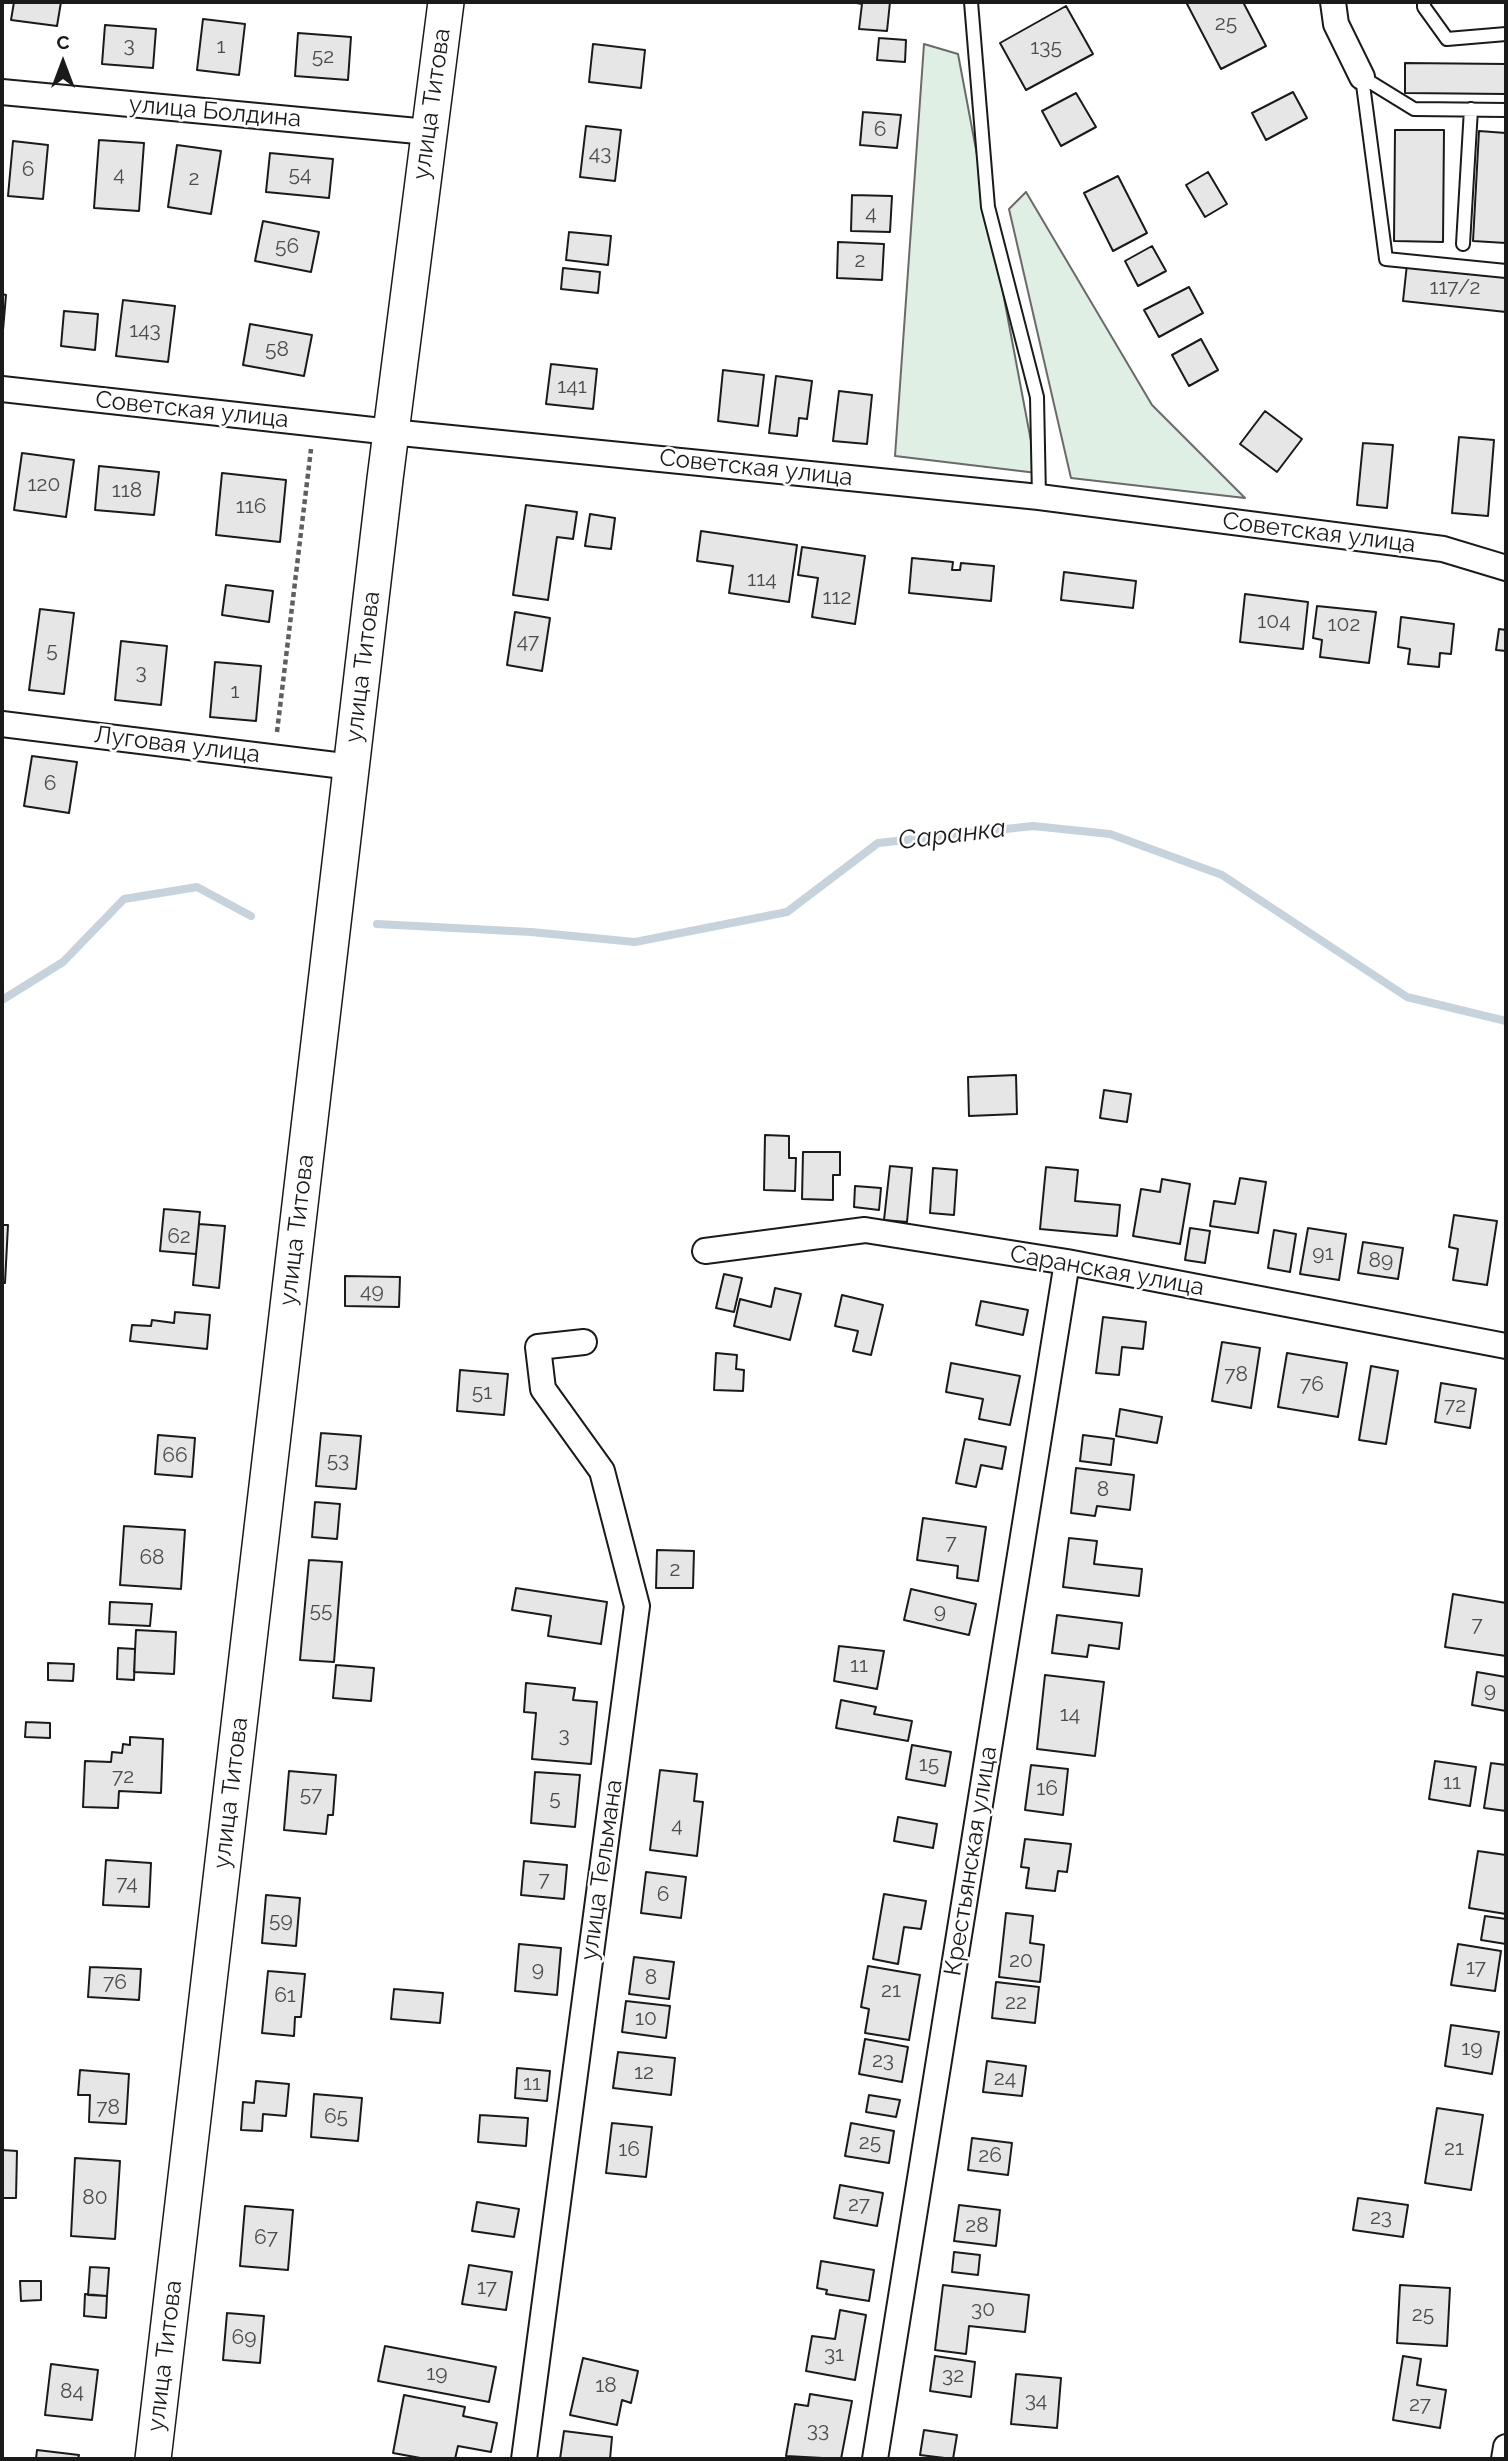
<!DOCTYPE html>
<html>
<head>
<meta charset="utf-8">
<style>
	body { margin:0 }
	#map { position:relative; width:1508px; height:2461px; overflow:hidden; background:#fff; font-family:Raleway,sans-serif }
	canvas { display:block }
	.frame { position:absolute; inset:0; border:4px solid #1a1a1a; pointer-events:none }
	.north { position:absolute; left:28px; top:28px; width:70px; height:70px; -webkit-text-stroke:5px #fff; paint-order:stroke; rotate:0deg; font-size:19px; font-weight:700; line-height:28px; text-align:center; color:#1a1a1a }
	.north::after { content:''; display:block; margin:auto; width:24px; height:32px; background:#1a1a1a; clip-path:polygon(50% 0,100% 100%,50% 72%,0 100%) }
</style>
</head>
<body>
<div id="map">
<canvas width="1508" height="2461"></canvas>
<div class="frame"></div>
<div class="north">С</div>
</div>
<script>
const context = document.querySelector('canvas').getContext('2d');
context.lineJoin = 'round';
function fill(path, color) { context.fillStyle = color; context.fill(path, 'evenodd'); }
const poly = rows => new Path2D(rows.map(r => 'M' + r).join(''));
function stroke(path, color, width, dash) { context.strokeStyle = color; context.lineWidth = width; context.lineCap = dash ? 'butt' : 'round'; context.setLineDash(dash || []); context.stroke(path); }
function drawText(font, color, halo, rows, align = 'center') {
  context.font = font + ' Raleway,sans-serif'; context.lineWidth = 5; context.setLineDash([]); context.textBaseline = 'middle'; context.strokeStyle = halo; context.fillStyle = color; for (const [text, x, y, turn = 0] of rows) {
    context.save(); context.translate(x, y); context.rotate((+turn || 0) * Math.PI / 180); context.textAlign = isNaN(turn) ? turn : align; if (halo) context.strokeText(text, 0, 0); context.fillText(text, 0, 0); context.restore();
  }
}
const green = poly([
	[924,44,958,54,1037,473,895,456,924,44],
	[1026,192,1152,405,1245,498,1071,478,1009,209,1026,192]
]);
const stream = poly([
	[377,924,531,932,635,942,787,912,878,843,1033,826,1110,834,1222,875,1407,997,1506,1021],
	[2,1000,63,962,124,899,197,887,251,916]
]);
const building = poly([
	[14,2,61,2,57,26,11,20,14,2],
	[890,2,887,31,859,29,862,4,851,2,890,2],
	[1186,2,1243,2,1266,46,1221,69,1186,2],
	[1066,6,1093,54,1026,90,1000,43,1066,6],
	[203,19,245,24,239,75,197,70,203,19],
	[105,25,156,29,153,68,102,64,105,25],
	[298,33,351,37,348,80,295,76,298,33],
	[879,38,906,40,905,62,877,60,879,38],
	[593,44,645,50,641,88,589,82,593,44],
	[1405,63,1506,64,1506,94,1405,93,1405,63],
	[1293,92,1307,118,1266,140,1252,113,1293,92],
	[1076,93,1096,127,1061,146,1042,111,1076,93],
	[863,112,901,115,897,148,860,145,863,112],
	[586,126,621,130,615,181,580,177,586,126],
	[1395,130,1444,130,1443,242,1394,241,1395,130],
	[1479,131,1506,133,1506,243,1473,241,1479,131],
	[99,140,144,143,139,211,94,208,99,140],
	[13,141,48,145,43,199,8,196,13,141],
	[177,145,221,151,211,214,168,207,177,145],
	[270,153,333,159,329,198,266,192,270,153],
	[1208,172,1227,204,1205,217,1186,185,1208,172],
	[1118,176,1147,233,1113,251,1084,193,1118,176],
	[852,195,892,196,890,232,851,231,852,195],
	[263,221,319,232,311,272,255,261,263,221],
	[569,232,611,236,608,265,566,260,569,232],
	[838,242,884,244,882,280,837,278,838,242],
	[1152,246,1166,271,1138,286,1125,261,1152,246],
	[1407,264,1506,275,1506,312,1403,301,1407,264],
	[563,268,600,272,598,293,561,289,563,268],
	[1189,287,1203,313,1159,337,1144,310,1189,287],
	[2,294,6,295,2,342,2,294],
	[123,300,175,306,168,362,116,356,123,300],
	[64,311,98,314,95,350,61,346,64,311],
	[250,324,312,335,304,376,243,365,250,324],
	[1201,339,1218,370,1189,386,1172,355,1201,339],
	[551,364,597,369,593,409,546,404,551,364],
	[723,370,764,375,758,426,718,421,723,370],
	[776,376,812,381,807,419,799,418,797,436,769,433,776,376],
	[839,391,872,395,867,444,833,441,839,391],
	[1265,411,1302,439,1277,472,1240,444,1265,411],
	[1459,437,1494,440,1488,516,1452,513,1459,437],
	[1363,443,1393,445,1387,508,1357,505,1363,443],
	[22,453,74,460,66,517,14,510,22,453],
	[99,466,159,472,154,515,95,510,99,466],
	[222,473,286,480,280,542,216,535,222,473],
	[526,505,577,512,573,539,557,537,548,600,513,595,526,505],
	[590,514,615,518,611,549,585,546,590,514],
	[701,531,797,545,789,602,729,593,733,566,697,561,701,531],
	[802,547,865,556,855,624,812,617,818,578,798,575,802,547],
	[912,558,953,562,952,570,960,570,961,563,994,566,991,601,909,593,912,558],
	[1064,572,1136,581,1133,608,1061,600,1064,572],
	[226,585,273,591,269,622,222,615,226,585],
	[1245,594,1308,602,1303,649,1240,642,1245,594],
	[1317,606,1376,612,1369,663,1320,657,1322,640,1313,638,1317,606],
	[40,609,74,613,64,694,29,690,40,609],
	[515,612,550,618,542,671,507,665,515,612],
	[1401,617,1454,624,1451,654,1440,653,1439,667,1408,664,1410,649,1398,647,1401,617],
	[1499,629,1506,630,1506,651,1496,650,1499,629],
	[121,641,167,646,161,705,115,700,121,641],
	[215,662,261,666,256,721,210,717,215,662],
	[32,756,77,762,69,813,24,806,32,756],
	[1016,1075,1017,1114,969,1116,968,1077,1016,1075],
	[1104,1090,1131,1094,1127,1122,1100,1118,1104,1090],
	[765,1135,789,1136,789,1158,796,1158,795,1191,764,1190,765,1135],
	[803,1152,840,1152,840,1175,833,1175,833,1200,802,1199,803,1152],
	[890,1166,912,1168,907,1222,884,1220,890,1166],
	[1046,1167,1078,1170,1075,1201,1120,1205,1117,1236,1040,1229,1046,1167],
	[933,1168,957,1170,954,1215,930,1213,933,1168],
	[1240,1178,1266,1182,1258,1233,1210,1226,1214,1201,1235,1204,1240,1178],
	[1162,1179,1190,1184,1180,1244,1133,1236,1141,1189,1160,1192,1162,1179],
	[855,1186,881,1188,879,1210,854,1207,855,1186],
	[164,1209,200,1212,196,1254,160,1251,164,1209],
	[1454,1215,1497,1221,1487,1285,1453,1280,1458,1249,1449,1247,1454,1215],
	[199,1224,225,1226,219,1288,193,1285,199,1224],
	[2,1225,8,1225,5,1283,2,1283,2,1225],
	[1190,1228,1210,1231,1205,1263,1185,1260,1190,1228],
	[1308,1228,1346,1234,1339,1280,1300,1274,1308,1228],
	[1274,1230,1296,1234,1290,1272,1268,1268,1274,1230],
	[1363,1242,1403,1248,1398,1279,1358,1273,1363,1242],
	[724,1274,742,1278,734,1312,716,1308,724,1274],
	[345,1276,400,1277,399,1307,345,1306,345,1276],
	[775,1288,801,1294,790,1340,734,1326,740,1299,771,1307,775,1288],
	[842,1295,883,1305,871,1355,853,1351,858,1331,835,1326,842,1295],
	[981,1301,1028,1310,1023,1335,976,1325,981,1301],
	[175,1312,210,1315,207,1349,130,1341,132,1325,151,1326,152,1320,174,1323,175,1312],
	[1103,1317,1146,1322,1143,1349,1122,1347,1119,1375,1096,1373,1103,1317],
	[1222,1342,1260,1348,1251,1408,1212,1401,1222,1342],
	[716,1353,737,1355,736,1369,744,1370,743,1391,714,1390,716,1353],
	[1287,1353,1347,1363,1338,1417,1278,1407,1287,1353],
	[951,1363,1020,1376,1010,1425,979,1419,983,1399,946,1392,951,1363],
	[1371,1366,1398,1371,1386,1444,1359,1440,1371,1366],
	[460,1370,508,1374,504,1415,457,1411,460,1370],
	[1441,1383,1476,1389,1470,1428,1435,1422,1441,1383],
	[1120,1409,1162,1417,1157,1443,1116,1436,1120,1409],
	[321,1433,361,1436,356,1489,316,1486,321,1433],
	[158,1435,195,1438,192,1477,155,1474,158,1435],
	[1083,1435,1114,1439,1111,1465,1080,1461,1083,1435],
	[965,1439,1006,1447,1002,1469,981,1465,976,1487,956,1483,965,1439],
	[1076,1468,1134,1475,1130,1510,1097,1506,1095,1516,1071,1513,1076,1468],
	[315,1502,340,1504,337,1539,312,1537,315,1502],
	[923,1518,986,1527,978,1581,957,1578,958,1566,917,1560,923,1518],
	[124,1526,185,1530,181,1589,120,1585,124,1526],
	[1069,1538,1097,1541,1094,1564,1142,1569,1139,1596,1063,1587,1069,1538],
	[657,1550,694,1551,693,1588,656,1588,657,1550],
	[309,1560,342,1562,334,1662,300,1660,309,1560],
	[516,1588,607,1602,601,1644,548,1636,551,1616,512,1610,516,1588],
	[911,1589,976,1604,969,1635,904,1620,911,1589],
	[1453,1594,1506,1603,1506,1656,1445,1647,1453,1594],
	[110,1602,152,1604,150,1626,109,1624,110,1602],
	[1057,1615,1122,1623,1119,1649,1089,1645,1087,1657,1052,1653,1057,1615],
	[136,1630,176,1632,174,1674,134,1672,136,1630],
	[839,1646,884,1651,877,1689,834,1681,839,1646],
	[118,1648,135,1649,134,1680,117,1679,118,1648],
	[48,1663,74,1664,73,1681,48,1680,48,1663],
	[336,1665,374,1668,371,1701,333,1698,336,1665],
	[1477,1672,1506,1677,1506,1711,1472,1705,1477,1672],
	[1045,1675,1104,1682,1095,1756,1037,1749,1045,1675],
	[526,1683,575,1688,573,1700,597,1702,591,1764,532,1759,536,1713,524,1712,526,1683],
	[841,1700,876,1707,874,1714,912,1721,908,1741,836,1728,841,1700],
	[26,1722,50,1723,50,1738,25,1737,26,1722],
	[130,1737,163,1739,161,1793,119,1791,118,1808,83,1807,85,1761,111,1762,112,1752,122,1753,123,1744,130,1745,130,1737],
	[912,1745,951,1752,945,1786,906,1779,912,1745],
	[1435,1761,1476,1767,1470,1806,1429,1799,1435,1761],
	[1491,1763,1506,1765,1506,1811,1484,1808,1491,1763],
	[1031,1765,1068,1769,1063,1815,1025,1810,1031,1765],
	[660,1770,697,1774,694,1801,703,1802,697,1856,650,1850,660,1770],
	[289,1771,336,1775,333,1815,328,1815,326,1834,284,1830,289,1771],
	[535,1772,580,1775,575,1827,531,1823,535,1772],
	[898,1817,937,1824,933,1848,894,1841,898,1817],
	[1025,1839,1071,1844,1067,1872,1058,1871,1055,1891,1026,1888,1029,1868,1021,1867,1025,1839],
	[1478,1851,1506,1855,1506,1914,1469,1908,1478,1851],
	[106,1860,151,1863,149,1907,103,1905,106,1860],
	[524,1861,567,1865,564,1899,521,1895,524,1861],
	[646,1872,686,1877,681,1918,641,1913,646,1872],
	[884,1894,926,1901,921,1929,904,1927,898,1964,873,1959,884,1894],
	[266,1895,300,1898,296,1946,262,1943,266,1895],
	[1006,1913,1033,1916,1030,1943,1044,1945,1040,1982,999,1977,1006,1913],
	[1485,1916,1506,1919,1506,1944,1481,1940,1485,1916],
	[519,1944,561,1948,557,1995,515,1991,519,1944],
	[1458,1944,1501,1951,1495,1991,1451,1985,1458,1944],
	[634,1957,674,1962,669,1999,629,1994,634,1957],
	[868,1966,920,1975,909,2040,865,2033,869,2009,861,2007,868,1966],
	[90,1967,141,1969,139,2000,88,1997,90,1967],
	[268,1971,305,1974,301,2017,295,2017,294,2036,262,2033,268,1971],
	[996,1982,1039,1987,1035,2023,992,2018,996,1982],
	[394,1989,443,1993,440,2023,391,2019,394,1989],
	[626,2001,670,2006,666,2038,622,2032,626,2001],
	[1451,2025,1499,2032,1492,2074,1445,2066,1451,2025],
	[865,2039,908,2047,902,2082,859,2074,865,2039],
	[618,2052,675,2058,671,2095,613,2088,618,2052],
	[987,2061,1026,2066,1022,2096,983,2092,987,2061],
	[517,2068,550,2071,547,2101,515,2098,517,2068],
	[80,2070,129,2074,126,2124,89,2122,90,2095,78,2095,80,2070],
	[256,2081,289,2084,286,2116,263,2114,262,2131,241,2130,243,2102,254,2103,256,2081],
	[314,2094,362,2098,358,2141,311,2137,314,2094],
	[869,2095,900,2100,896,2117,866,2112,869,2095],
	[1437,2108,1483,2115,1471,2190,1425,2183,1437,2108],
	[480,2115,528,2118,526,2146,478,2142,480,2115],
	[612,2123,652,2127,646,2177,606,2173,612,2123],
	[851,2123,894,2131,889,2163,845,2156,851,2123],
	[972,2138,1012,2143,1008,2175,968,2170,972,2138],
	[2,2150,17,2151,16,2198,2,2198,2,2150],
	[75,2158,120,2161,115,2239,71,2236,75,2158],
	[840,2185,883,2193,877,2226,834,2218,840,2185],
	[1358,2198,1408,2205,1403,2237,1353,2230,1358,2198],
	[477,2202,519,2209,514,2237,472,2231,477,2202],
	[959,2205,1000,2210,996,2246,954,2241,959,2205],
	[245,2206,293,2210,288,2270,240,2266,245,2206],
	[954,2252,980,2255,978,2275,952,2272,954,2252],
	[821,2261,874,2270,869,2301,826,2294,827,2290,817,2288,821,2261],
	[469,2265,512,2272,506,2310,462,2304,469,2265],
	[90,2267,109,2268,107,2296,88,2295,90,2267],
	[20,2281,41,2281,41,2300,21,2301,20,2281],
	[943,2285,1029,2295,1025,2332,969,2326,966,2354,935,2350,943,2285],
	[1400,2285,1450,2288,1447,2346,1397,2343,1400,2285],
	[85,2294,107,2296,106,2318,84,2316,85,2294],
	[840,2310,866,2315,855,2380,806,2371,812,2336,835,2339,840,2310],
	[227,2313,264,2316,260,2363,223,2360,227,2313],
	[385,2346,496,2367,489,2402,378,2381,385,2346],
	[935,2356,975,2362,971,2397,930,2391,935,2356],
	[1403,2356,1421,2359,1417,2385,1446,2390,1440,2428,1393,2420,1403,2356],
	[583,2358,638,2371,631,2403,622,2400,617,2425,570,2415,583,2358],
	[51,2364,98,2370,92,2420,45,2415,51,2364],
	[1016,2374,1061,2378,1057,2428,1011,2424,1016,2374],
	[810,2394,852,2401,841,2459,786,2456,795,2404,808,2406,810,2394],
	[404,2395,465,2407,463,2416,497,2423,491,2452,458,2446,455,2459,426,2459,393,2453,404,2395],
	[924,2430,957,2435,953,2459,920,2455,924,2430],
	[564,2431,612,2437,610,2459,560,2459,564,2431],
	[37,2450,79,2455,78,2459,36,2459,37,2450]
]);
const path = poly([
	[277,732,311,449]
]);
const service = poly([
	[971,2,988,207,1037,397,1039,497],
	[1424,2,1424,7,1447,39,1506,34],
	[1362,77,1386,259,1506,271],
	[1362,77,1414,109,1506,110],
	[1463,244,1471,109]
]);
const minor = poly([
	[1333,2,1336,24,1362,77],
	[2,92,428,132],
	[2,389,391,432,1039,497,1443,549,1506,568],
	[2,724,352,767],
	[705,1251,865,1230,1067,1262,1506,1346],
	[524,2459,637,1606,602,1471,543,1389,538,1347,584,1342],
	[875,2459,1067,1262],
	[1504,2459,1506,2447]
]);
const secondary = poly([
	[153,2459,385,479,446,2]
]);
const numberNames = [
	["25",1226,24],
	["3",129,46],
	["1",221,47],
	["135",1046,48],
	["52",323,57],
	["6",880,130],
	["43",600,154],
	["6",28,170],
	["4",119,175],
	["54",300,175],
	["2",194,179],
	["4",871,214],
	["56",287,247],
	["2",860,261],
	["117/2",1455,288],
	["143",145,331],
	["58",277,350],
	["141",572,387],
	["120",44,485],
	["118",127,491],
	["116",251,507],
	["114",762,580],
	["112",837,598],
	["104",1274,622],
	["102",1344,625],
	["47",528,642],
	["5",52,651],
	["3",141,673],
	["1",235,692],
	["6",50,784],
	["62",179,1237],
	["91",1323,1254],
	["89",1381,1261],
	["49",372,1292],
	["78",1236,1375],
	["76",1312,1385],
	["51",482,1393],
	["72",1455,1406],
	["66",175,1456],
	["53",338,1461],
	["8",1103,1490],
	["7",951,1543],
	["68",152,1558],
	["2",675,1570],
	["55",321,1611],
	["9",940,1612],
	["7",1477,1625],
	["11",859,1666],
	["9",1490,1691],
	["14",1070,1715],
	["3",564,1736],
	["15",929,1765],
	["72",123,1777],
	["11",1452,1783],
	["16",1047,1789],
	["57",311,1795],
	["5",555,1799],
	["4",677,1826],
	["7",544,1880],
	["74",127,1884],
	["6",663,1895],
	["59",281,1921],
	["20",1021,1961],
	["17",1476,1968],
	["9",538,1970],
	["8",651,1978],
	["76",115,1983],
	["21",891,1991],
	["61",285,1996],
	["22",1016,2003],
	["10",646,2019],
	["19",1472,2049],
	["23",883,2061],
	["12",644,2073],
	["24",1005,2079],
	["11",532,2084],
	["78",108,2108],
	["65",336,2117],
	["25",870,2143],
	["21",1454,2149],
	["16",629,2150],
	["26",990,2156],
	["80",95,2198],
	["27",859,2205],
	["23",1381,2218],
	["28",977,2226],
	["67",266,2238],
	["17",487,2288],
	["30",983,2310],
	["25",1423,2315],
	["69",244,2338],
	["31",834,2355],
	["19",437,2374],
	["32",953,2376],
	["18",606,2386],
	["84",72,2392],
	["34",1036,2401],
	["27",1420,2405],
	["33",818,2431]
];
const streetNames = [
	["улица Титова",432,104,-82],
	["улица Болдина",215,112,5],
	["Советская улица",192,410,6],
	["Советская улица",756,468,6],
	["Советская улица",1319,533,7],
	["улица Титова",363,667,-83],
	["Луговая улица",177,745,7],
	["улица Титова",297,1230,-83],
	["Саранская улица",1107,1271,10],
	["улица Титова",231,1793,-83],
	["Крестьянская улица",971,1861,-81],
	["улица Тельмана",602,1870,-82],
	["улица Титова",165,2356,-83]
];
const waterNames = [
	["Саранка",952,835,-7]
];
fill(green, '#e0efe3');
stroke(green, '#6a6a6a', 2);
stroke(stream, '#c6d2dc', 8);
fill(building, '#e6e6e6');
stroke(building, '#1a1a1a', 2);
stroke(service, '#1a1a1a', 16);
stroke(minor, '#1a1a1a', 28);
stroke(secondary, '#1a1a1a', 38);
stroke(path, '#5f5f5f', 4.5, [5, 3.5]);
stroke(service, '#fff', 12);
stroke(minor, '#fff', 24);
stroke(secondary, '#fff', 35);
drawText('21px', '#4d4d4d', null, numberNames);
drawText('24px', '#1a1a1a', '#fff', streetNames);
drawText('italic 26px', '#1a1a1a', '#fff', waterNames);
</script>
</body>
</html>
